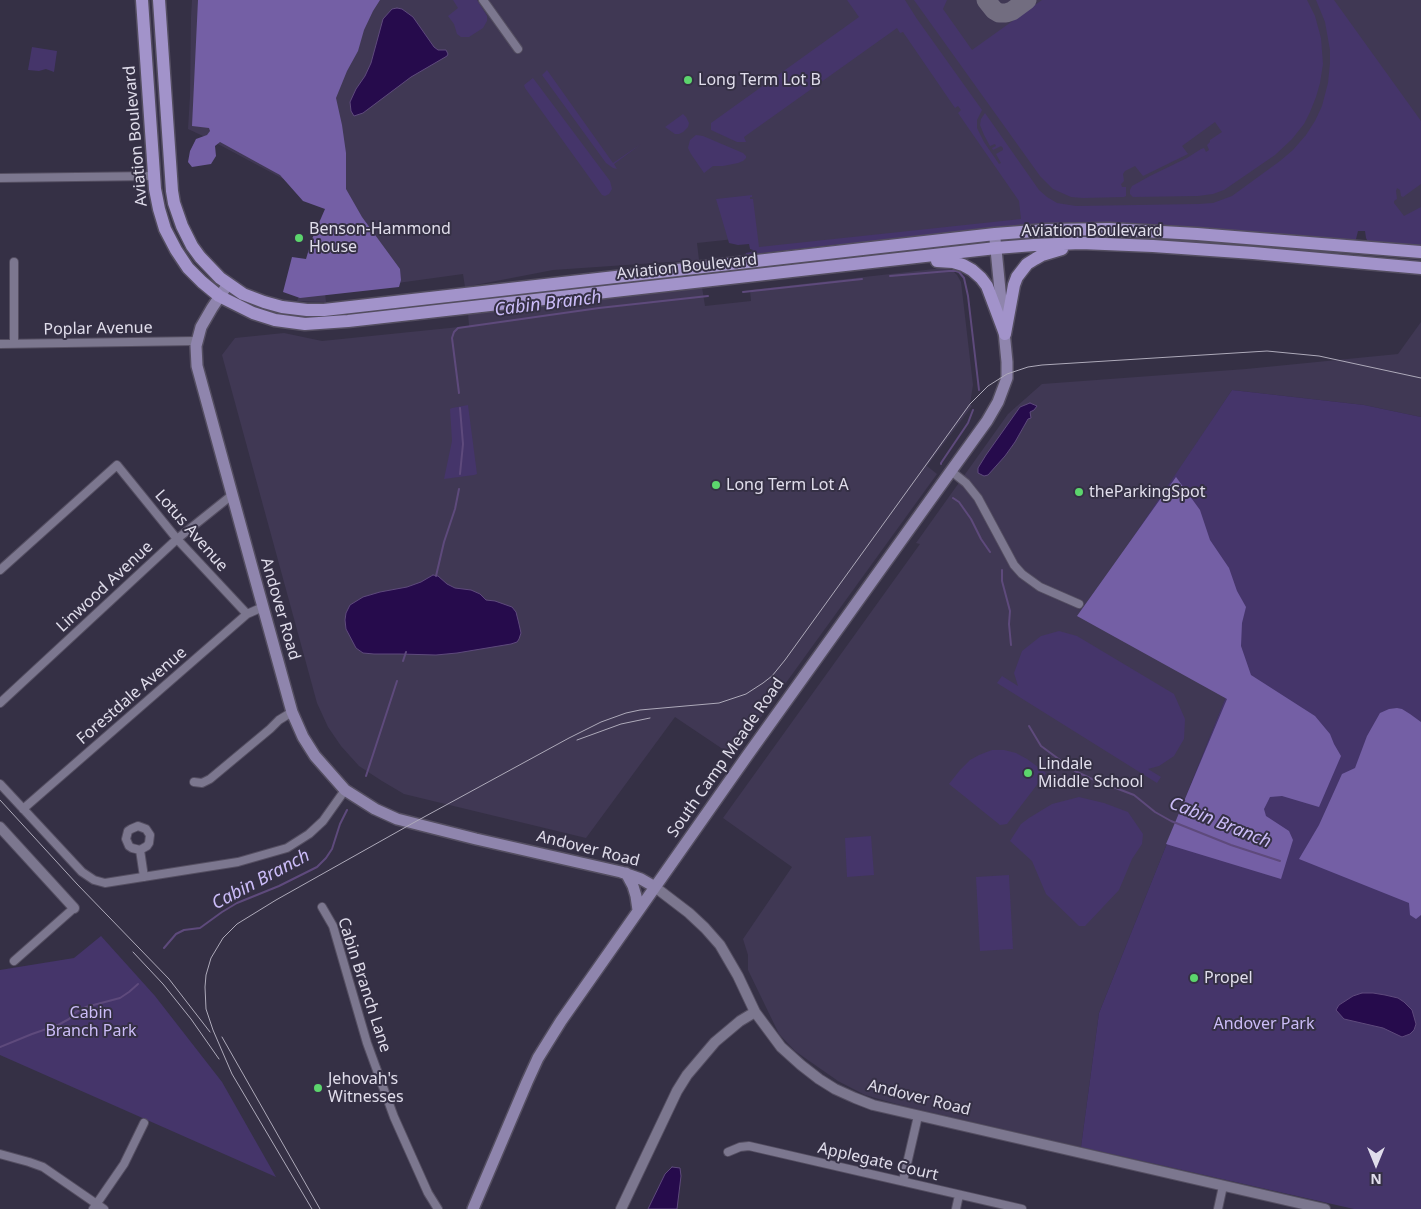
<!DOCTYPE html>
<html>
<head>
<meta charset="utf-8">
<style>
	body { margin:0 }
	#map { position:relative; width:1421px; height:1209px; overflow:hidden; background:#353045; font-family:"Noto Sans",sans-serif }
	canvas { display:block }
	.north { position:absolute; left:1351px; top:1139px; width:50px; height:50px; -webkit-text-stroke:4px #353045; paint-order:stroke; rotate:180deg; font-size:14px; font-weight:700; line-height:20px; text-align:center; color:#e0ddeb }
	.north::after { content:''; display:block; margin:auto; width:18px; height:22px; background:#e0ddeb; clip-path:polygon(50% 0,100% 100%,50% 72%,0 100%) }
</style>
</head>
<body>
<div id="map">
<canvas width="1421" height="1209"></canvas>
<div class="north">N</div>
</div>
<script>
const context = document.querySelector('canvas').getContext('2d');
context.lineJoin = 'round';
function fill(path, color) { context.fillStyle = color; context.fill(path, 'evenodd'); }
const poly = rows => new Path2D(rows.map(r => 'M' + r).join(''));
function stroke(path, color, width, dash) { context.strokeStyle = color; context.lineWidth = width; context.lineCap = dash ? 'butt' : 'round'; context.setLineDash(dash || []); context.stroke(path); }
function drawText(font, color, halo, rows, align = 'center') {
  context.font = font + ' "Noto Sans",sans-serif'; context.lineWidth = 4; context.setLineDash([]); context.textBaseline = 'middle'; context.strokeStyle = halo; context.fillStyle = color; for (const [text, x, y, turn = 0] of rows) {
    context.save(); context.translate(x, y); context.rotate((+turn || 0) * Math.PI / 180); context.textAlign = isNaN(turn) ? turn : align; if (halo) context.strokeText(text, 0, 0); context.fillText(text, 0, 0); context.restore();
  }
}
const built = poly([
	[192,0,1421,0,1421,235,1358,230,1026,220,757,249,744,238,697,243,699,260,553,270,465,287,463,274,325,293,326,302,297,301,334,206,203,136,188,129,190,96,191,17],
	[943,268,952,270,957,275,961,282,973,385,970,404,972,406,927,466,937,474,733,756,675,717,586,838,404,794,382,781,359,766,341,746,328,727,317,703,222,355,235,338,284,333,322,341,469,326,468,313,702,287,705,306,751,301,750,290],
	[1421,322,1421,417,1364,405,1232,390,1082,615,1233,679,1099,1013,1081,1147,900,1105,865,1095,838,1081,795,1051,779,1034,748,970,748,955,743,939,792,867,723,818,920,544,916,543,1008,414,1042,384,1246,369,1398,354]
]);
const green = poly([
	[453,0,477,0,487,16,487,21,483,28,469,37,461,37,457,34,454,24,448,16,458,8],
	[847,0,905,0,917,19,982,110,977,120,977,128,984,142,999,164,1001,163,996,154,1003,150,1003,148,1001,146,993,150,992,148,996,146,995,144,990,146,984,135,980,125,981,119,985,113,1039,190,1047,197,1057,203,1076,206,1199,204,1213,203,1232,196,1280,161,1293,150,1306,135,1315,121,1322,106,1328,83,1330,63,1330,50,1325,22,1316,0,1334,0,1421,121,1421,184,1403,197,1401,196,1400,190,1397,188,1396,191,1397,199,1394,201,1394,203,1404,216,1421,207,1421,246,1368,242,1366,238,1365,231,1358,231,1356,239,1355,241,1195,227,873,244,841,244,745,255,746,253,751,252,753,250,750,249,749,244,738,245,729,243,716,199,752,195,752,197,750,197,750,199,753,199,759,247,1021,219,1019,201,958,113,961,110,958,106,955,108,903,32,900,33,897,28,744,137,746,142,737,142,711,130,711,123,859,17],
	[914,0,947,0,943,9,972,50,1042,0,1307,0,1315,16,1321,38,1323,64,1320,83,1316,97,1310,112,1304,124,1292,139,1275,155,1224,190,1213,194,1198,196,1133,197,1130,194,1130,190,1132,186,1150,176,1187,158,1201,149,1204,148,1206,152,1209,150,1207,145,1210,142,1210,140,1222,132,1215,122,1182,146,1188,154,1143,176,1135,166,1125,171,1123,174,1124,181,1121,184,1122,187,1126,187,1126,196,1124,197,1083,198,1071,197,1053,189,1040,176],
	[32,47,57,51,54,72,46,69,39,71,28,70],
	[547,70,613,163,641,144,614,164,617,169,613,168,606,163,542,75],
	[533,78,610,181,612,189,609,194,605,196,602,195,525,88,524,85],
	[683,114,686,117,689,123,688,127,683,132,679,134,675,134,665,127],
	[696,135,703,136,743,153,746,156,746,158,743,161,738,163,723,166,713,166,704,173,691,154,688,148,690,140],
	[1232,390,1364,405,1421,417,1421,1209,1354,1209,1081,1147,1099,1013,1233,679,1081,615],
	[468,405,477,474,474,475,444,479,452,441,450,409,452,408],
	[1059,631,1077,636,1174,694,1185,719,1184,739,1174,756,1159,766,1148,769,1161,777,1157,783,997,683,1002,676,1018,686,1014,673,1022,651,1041,636],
	[992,750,1004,750,1016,753,1027,759,1046,773,1007,824,1000,825,949,784,960,770,970,760,979,755],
	[1079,797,1104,803,1128,812,1143,834,1142,844,1132,859,1119,890,1085,926,1079,926,1046,894,1032,861,1010,841,1021,824,1029,818,1052,804],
	[871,836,874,875,847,877,845,838],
	[1009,875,1013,949,980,951,976,877],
	[101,936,155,996,222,1082,276,1177,0,1055,0,970,74,958]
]);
const forest = poly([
	[198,0,380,0,373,11,364,30,358,51,347,71,336,98,342,125,346,153,346,189,362,217,400,269,401,280,399,287,300,298,283,292,292,257,306,259,312,239,325,209,303,201,280,175,220,142,215,146,216,156,211,164,192,167,188,162,190,151,196,139,207,135,210,131,209,128,192,126],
	[1176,477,1200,510,1210,540,1229,568,1237,591,1246,607,1242,623,1241,646,1251,675,1315,716,1330,734,1334,744,1341,756,1319,807,1282,796,1270,797,1264,809,1266,816,1289,831,1293,840,1281,879,1166,844,1227,699,1077,616],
	[1397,708,1402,709,1410,714,1421,722,1421,915,1416,919,1410,915,1409,903,1299,859,1319,825,1342,774,1355,768,1367,736,1380,713,1389,709]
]);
const water = poly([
	[397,8,402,9,413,17,434,47,438,50,446,50,448,54,447,56,411,77,363,113,354,116,351,111,350,102,356,89,365,76,371,63,383,19,392,9,397,8],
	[1030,403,1037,406,1034,410,1030,412,1031,418,1028,419,1015,442,1005,456,988,475,984,476,978,473,978,468,986,455,1020,407,1030,403],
	[433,575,438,576,447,584,455,588,471,590,480,594,486,600,495,601,512,607,516,612,519,624,521,633,519,639,517,642,511,644,457,653,436,655,400,654,374,654,363,653,356,648,346,629,345,620,346,613,350,605,363,597,380,592,407,587,421,582,433,575],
	[1362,993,1373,993,1385,995,1398,998,1404,1002,1412,1010,1416,1024,1414,1030,1410,1034,1402,1037,1383,1028,1344,1019,1336,1010,1339,1005,1353,996,1362,993],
	[672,1167,680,1168,681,1176,677,1209,648,1209,665,1174,672,1167]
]);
const stream = poly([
	[890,276,949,271,956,271,959,272,964,278,968,296,979,390],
	[743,292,862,279],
	[459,393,452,338,454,332,458,328,599,308,708,296],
	[460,408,463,444,460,474],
	[941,464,941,463,968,423,973,410],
	[953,498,959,502,971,519,981,539,990,552],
	[1002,570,1002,581,1010,611,1009,624,1011,645],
	[436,576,444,542,455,509,459,489],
	[403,661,406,652],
	[1029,726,1041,746,1075,771,1092,779,1134,795,1155,812,1171,821,1231,845,1280,861],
	[366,776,397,681],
	[164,948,176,934,184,930,200,928,222,912,237,903,279,886,317,867,326,858,332,849,340,824,347,810],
	[0,1047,32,1034,58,1025,69,1019,76,1012,86,1007,120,998,129,992,138,984]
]);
const taxiway = poly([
	[986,0,994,10,999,13,1006,13,1012,11,1027,0]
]);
const minor = poly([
	[483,0,518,49],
	[0,178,153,176],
	[14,262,14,344],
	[0,344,196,341],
	[951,471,966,483,978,498,1014,565,1022,574,1040,587,1079,604],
	[0,570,117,465,177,539,247,614],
	[0,703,177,539,232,495],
	[194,782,202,783,210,779,270,729,279,720,292,712],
	[0,784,82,872,94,880,105,883,238,862,287,848,309,834,323,821,345,790],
	[23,809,247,614,263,607],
	[140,850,132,848,129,846,126,839,128,831,131,829,138,826,146,829,150,835,149,843,147,846,140,850,144,877],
	[322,907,333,926,367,1043,394,1117,428,1193,438,1209],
	[14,961,74,908],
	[728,1152,740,1147,749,1146,1022,1209],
	[0,1154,29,1162,43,1167,104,1209],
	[903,1181,918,1116],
	[93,1209,124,1164,144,1123],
	[956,1209,959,1195],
	[1218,1209,1223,1186]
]);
const tertiary = poly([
	[0,827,74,908],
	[655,887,689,913,705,928,720,945,738,976,755,1012,781,1047,801,1065,819,1079,835,1089,855,1098,873,1105,1325,1209],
	[621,1209,677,1091,687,1075,715,1042,740,1021,755,1012]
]);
const secondary = poly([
	[228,284,212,308,201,327,196,346,197,366,250,560,292,712,303,737,315,756,345,790,375,809,397,819,476,839,621,872,641,879,655,887],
	[626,873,633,886,636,896,638,910],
	[473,1209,527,1082,538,1058,561,1021,747,756,951,471,987,421,998,402,1007,378,1007,362,995,239]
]);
const primary = poly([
	[142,0,155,189,159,209,165,229,176,250,188,268,202,282,219,296,253,313,275,320,305,324,348,321,996,248,1034,245,1081,243,1153,246,1253,253,1421,268],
	[159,0,172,191,174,203,182,226,192,246,200,257,220,278,243,294,264,302,282,307,307,310,324,310,995,234,1047,230,1109,229,1197,234,1421,252],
	[937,261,953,262,963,265,972,270,981,278,987,286,1005,334],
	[1005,334,1014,285,1017,277,1027,264,1035,259,1042,255,1062,249]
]);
const tram = poly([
	[577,740,621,724,650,718],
	[0,800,77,884,169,979,210,1032],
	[133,952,163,984,191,1019,219,1059],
	[222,1037,320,1209],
	[312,1209,232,1074,213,1030,206,1009,205,987,206,975,211,958,223,938,237,924,276,900,413,823,569,738,601,722,626,713,640,710,719,703,746,694,763,683,772,676,785,660,970,404,988,386,1007,374,1028,367,1042,365,1267,351,1319,356,1421,378]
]);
const markers = [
	[688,80,5,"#5cd56d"],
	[299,238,5,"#5cd56d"],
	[716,485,5,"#5cd56d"],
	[1079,492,5,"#5cd56d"],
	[1028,773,5,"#5cd56d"],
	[1194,978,5,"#5cd56d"],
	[318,1088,5,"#5cd56d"]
];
const poiNames = [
	["Long Term Lot B",698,80],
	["Benson-Hammond",309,229],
	["House",309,247],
	["Long Term Lot A",726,485],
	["theParkingSpot",1089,492],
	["Lindale",1038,764],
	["Middle School",1038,782],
	["Propel",1204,978],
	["Jehovah's",328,1079],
	["Witnesses",328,1097]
];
const streetNames = [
	["Aviation Boulevard",136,136,-95],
	["Aviation Boulevard",1092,231],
	["Aviation Boulevard",687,267,-6],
	["Poplar Avenue",98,329,-1],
	["Lotus Avenue",191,531,49],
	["Linwood Avenue",105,587,-43],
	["Andover Road",280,609,74],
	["Forestdale Avenue",132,696,-41],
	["South Camp Meade Road",726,758,-55],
	["Andover Road",588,849,14],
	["Cabin Branch Lane",364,985,72],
	["Andover Road",919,1098,14],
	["Applegate Court",878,1162,13]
];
const parkNames = [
	["Cabin",91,1013],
	["Branch Park",91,1031],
	["Andover Park",1264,1024]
];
const waterNames = [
	["Cabin Branch",548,304,-7],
	["Cabin Branch",1220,823,22],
	["Cabin Branch",261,880,-28]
];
fill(built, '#403854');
fill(green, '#45356a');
fill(forest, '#745fa5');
fill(water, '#260b4c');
stroke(water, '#5e4a7c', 1);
stroke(stream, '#5e4a7c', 2);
stroke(taxiway, '#726d80', 19);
stroke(minor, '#544e61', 10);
stroke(tertiary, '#544e61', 12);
stroke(secondary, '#544e61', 14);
stroke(primary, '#544e61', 15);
stroke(minor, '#7c778f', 8);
stroke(tertiary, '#7c778f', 10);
stroke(secondary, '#8f85ad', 11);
stroke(primary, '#a293ca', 12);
stroke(tram, '#aeaaba', 1);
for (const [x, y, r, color] of markers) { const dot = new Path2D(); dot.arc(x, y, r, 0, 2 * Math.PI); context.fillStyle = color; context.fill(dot); stroke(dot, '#353045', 2); }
drawText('16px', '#e0ddeb', '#353045', poiNames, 'left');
drawText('16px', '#e0ddeb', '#353045', streetNames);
drawText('16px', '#cbbcf7', '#353045', parkNames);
drawText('italic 18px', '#cbbcf8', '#353045', waterNames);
</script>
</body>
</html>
